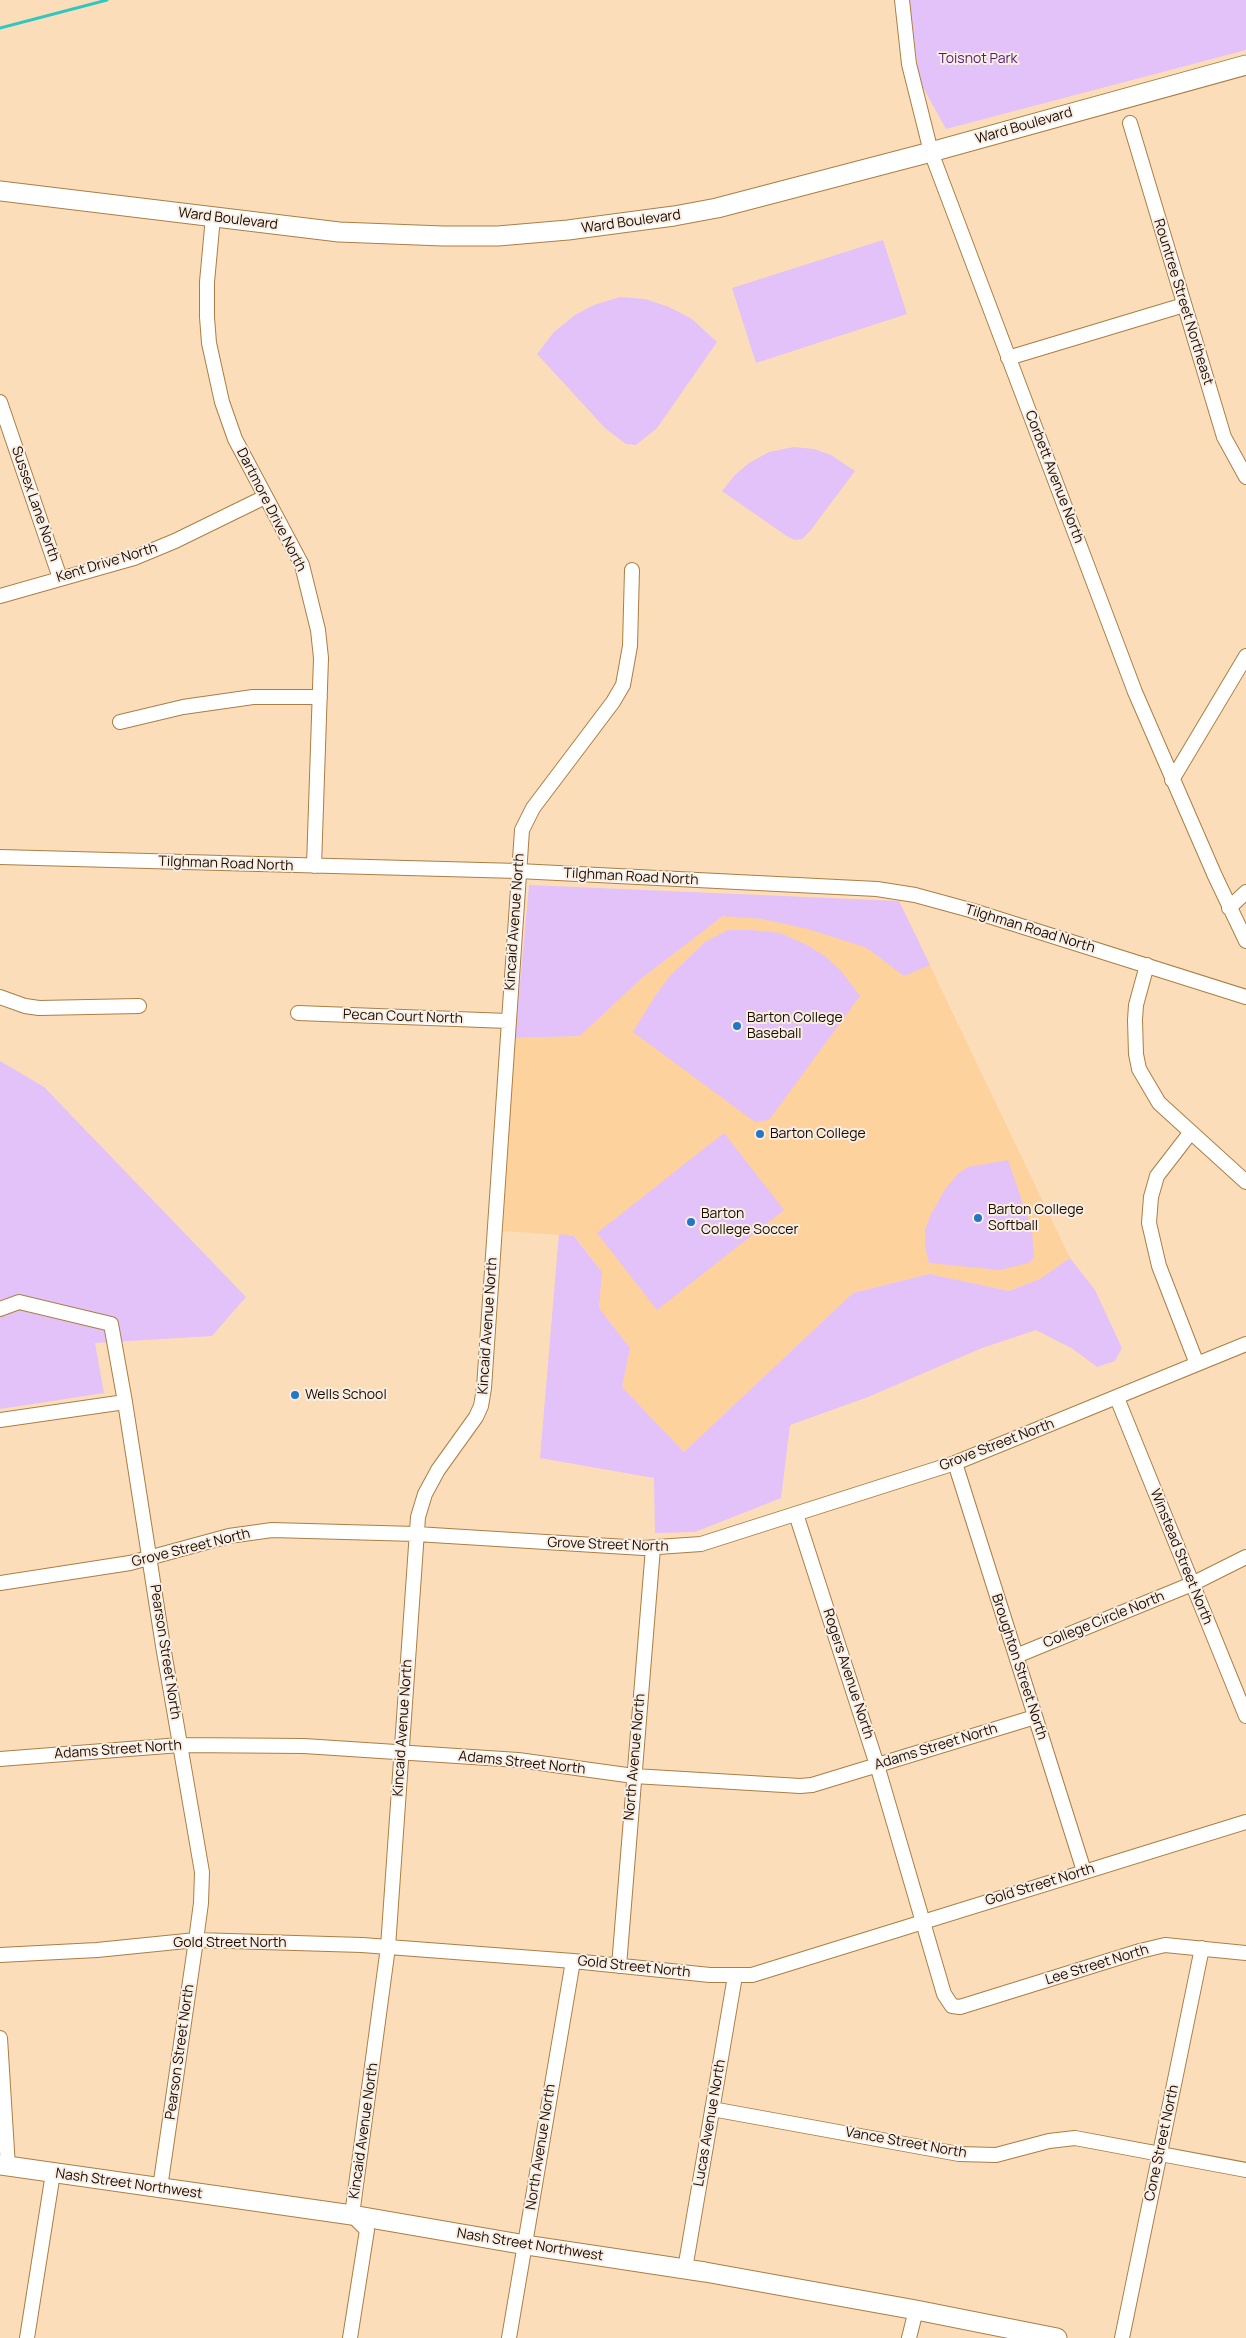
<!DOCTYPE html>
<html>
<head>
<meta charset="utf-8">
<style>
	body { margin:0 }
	canvas { display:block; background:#fbddba }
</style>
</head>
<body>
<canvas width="1246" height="2338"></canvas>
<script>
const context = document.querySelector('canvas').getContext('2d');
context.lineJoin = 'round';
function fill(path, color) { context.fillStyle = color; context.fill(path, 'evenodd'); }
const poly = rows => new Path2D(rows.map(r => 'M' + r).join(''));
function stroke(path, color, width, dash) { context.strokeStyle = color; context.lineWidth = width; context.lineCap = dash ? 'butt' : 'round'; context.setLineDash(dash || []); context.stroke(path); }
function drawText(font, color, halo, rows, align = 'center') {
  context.font = font + ' Manrope,sans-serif'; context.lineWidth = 4; context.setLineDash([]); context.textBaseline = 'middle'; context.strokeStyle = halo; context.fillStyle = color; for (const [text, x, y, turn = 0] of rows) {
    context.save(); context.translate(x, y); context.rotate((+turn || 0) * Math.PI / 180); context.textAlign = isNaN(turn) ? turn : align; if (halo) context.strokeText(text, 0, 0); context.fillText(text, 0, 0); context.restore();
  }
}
const built = poly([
	[899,901,1070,1258,1040,1279,1009,1291,929,1274,853,1293,684,1452,622,1387,630,1348,599,1308,602,1272,575,1236,503,1231,515,1038,580,1036,642,978,723,916]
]);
const green = poly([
	[909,0,1246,0,1246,50,946,129,920,82],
	[883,240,907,314,756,363,732,288],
	[620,297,645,299,669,307,692,319,717,342,657,428,636,445,626,444,605,428,537,354,554,332,575,315,594,305],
	[794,447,814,449,831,455,855,471,810,531,802,539,795,540,788,537,722,491,735,475,749,463,769,452],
	[529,885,899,901,930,965,904,976,867,948,808,929,762,919,723,916,642,978,580,1036,515,1038],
	[728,930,751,930,780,933,807,945,826,957,841,971,860,996,769,1120,755,1122,633,1032,655,996,670,976,705,942],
	[0,1061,44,1087,246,1297,212,1336,95,1343,104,1393,0,1409],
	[724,1133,784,1210,657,1310,597,1233],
	[1008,1160,1032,1231,1034,1258,1028,1263,1000,1270,929,1263,925,1246,925,1230,931,1214,946,1188,958,1174,968,1167],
	[559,1234,574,1236,602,1272,599,1308,630,1348,622,1387,684,1452,853,1293,929,1274,1009,1291,1040,1279,1070,1258,1095,1290,1122,1348,1115,1361,1097,1367,1073,1349,1036,1330,982,1348,868,1397,790,1425,781,1498,695,1532,655,1533,654,1478,540,1458]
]);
const stream = poly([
	[0,28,107,0]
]);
const minor = poly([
	[902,0,909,64,931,152,1135,692,1215,876,1246,941],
	[1130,123,1224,437,1246,477],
	[213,217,207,282,207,317,209,343,222,402,235,439,302,565,318,630,321,658,314,866],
	[1008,358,1184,305],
	[0,402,60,578],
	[0,596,134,558,175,541,265,497],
	[120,722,183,707,253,697,320,697],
	[1172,780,1246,656],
	[0,857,518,871,877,889,915,895,970,910,1246,997],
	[1229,908,1246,892],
	[1147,965,1136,1005,1135,1020,1136,1054,1139,1069,1159,1103,1246,1182],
	[0,997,25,1006,39,1008,139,1006],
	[298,1013,508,1021],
	[1191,1132,1157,1176,1151,1197,1149,1223,1159,1266,1197,1364],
	[0,1309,19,1302,111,1324,125,1402,163,1646,202,1872,201,1903,196,1940,160,2188],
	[1117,1398,1246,1716],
	[0,1420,125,1402],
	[955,1463,1084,1871],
	[796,1514,877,1765,944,1994,952,2006,960,2007,1140,1951,1165,1945,1246,1953],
	[0,1583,130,1563,229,1536,272,1530,416,1534,643,1548,701,1544,955,1463,1246,1344],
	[1016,1656,1192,1584,1246,1557],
	[0,1759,180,1745,304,1746,518,1760,634,1776,800,1786,812,1785,1035,1717],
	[0,1955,97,1950,196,1940,362,1945,573,1961,710,1975,752,1975,1246,1822],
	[619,1966,653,1548],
	[0,2038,8,2167],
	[712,2109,959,2154,996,2155,1049,2141,1075,2138,1246,2170],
	[685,2269,735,1976],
	[27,2338,53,2173],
	[350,2338,367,2230,352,2215,388,1947,418,1517,425,1494,438,1470,476,1417,481,1406,484,1388,522,830,533,808,613,702,623,685,630,646,632,570],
	[509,2338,573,1961],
	[909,2338,916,2310],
	[1122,2338,1202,1948]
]);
const major = poly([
	[0,191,339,232,443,236,498,236,568,230,674,216,717,208,931,152,1246,65],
	[0,2165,352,2215,526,2245,705,2272,916,2310,1057,2338]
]);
const markers = [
	[737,1026,5,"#2477c5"],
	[760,1134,5,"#2477c5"],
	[978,1218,5,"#2477c5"],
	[691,1222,5,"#2477c5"],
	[295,1395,5,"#2477c5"]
];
const parkNames = [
	["Toisnot Park",978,59]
];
const streetNames = [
	["Ward Boulevard",1024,126,-16],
	["Ward Boulevard",228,219,7],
	["Ward Boulevard",631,222,-8],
	["Rountree Street Northeast",1183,302,73],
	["Corbett Avenue North",1054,477,69],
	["Sussex Lane North",35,504,71],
	["Dartmore Drive North",271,510,63],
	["Kent Drive North",107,563,-17],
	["Tilghman Road North",226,864,2],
	["Tilghman Road North",631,877,3],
	["Kincaid Avenue North",515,922,-86],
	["Tilghman Road North",1030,929,17],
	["Pecan Court North",403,1017,2],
	["Kincaid Avenue North",488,1326,-86],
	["Grove Street North",997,1445,-21],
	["Grove Street North",608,1545,2],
	["Grove Street North",191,1548,-14],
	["Winstead Street North",1181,1557,68],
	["College Circle North",1104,1620,-22],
	["Pearson Street North",165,1652,81],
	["Broughton Street North",1019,1667,72],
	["Rogers Avenue North",848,1674,72],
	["Kincaid Avenue North",403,1728,-86],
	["Adams Street North",936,1747,-17],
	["Adams Street North",118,1750,-4],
	["North Avenue North",635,1757,-85],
	["Adams Street North",522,1763,6],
	["Gold Street North",1040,1885,-17],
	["Gold Street North",230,1943],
	["Lee Street North",1097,1965,-17],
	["Gold Street North",634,1967,6],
	["Pearson Street North",180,2052,-82],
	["Lucas Avenue North",710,2123,-80],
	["Kincaid Avenue North",364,2131,-82],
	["Vance Street North",906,2143,10],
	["Cone Street North",1162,2143,-78],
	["North Avenue North",541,2147,-81],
	["Nash Street Northwest",129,2184,8],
	["Nash Street Northwest",530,2245,9]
];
const poiNames = [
	["Barton College",747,1018],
	["Baseball",747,1034],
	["Barton College",770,1134],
	["Barton College",988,1210],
	["Softball",988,1226],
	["Barton",701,1214],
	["College Soccer",701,1230],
	["Wells School",305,1395]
];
fill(built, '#fed29d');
fill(green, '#e2c2f8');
stroke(stream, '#32c6c1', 3);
stroke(minor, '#ac7e43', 16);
stroke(major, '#ac7e43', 21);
stroke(minor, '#fff', 14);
stroke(major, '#fff', 19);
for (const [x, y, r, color] of markers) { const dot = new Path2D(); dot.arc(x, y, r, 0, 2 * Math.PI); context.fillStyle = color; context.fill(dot); stroke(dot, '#f8eee3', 2); }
drawText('14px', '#541873', '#f8eee3', parkNames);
drawText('14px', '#1c0b00', '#f8eee3', streetNames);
drawText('14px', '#1c0b00', '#f8eee3', poiNames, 'left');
</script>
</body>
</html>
